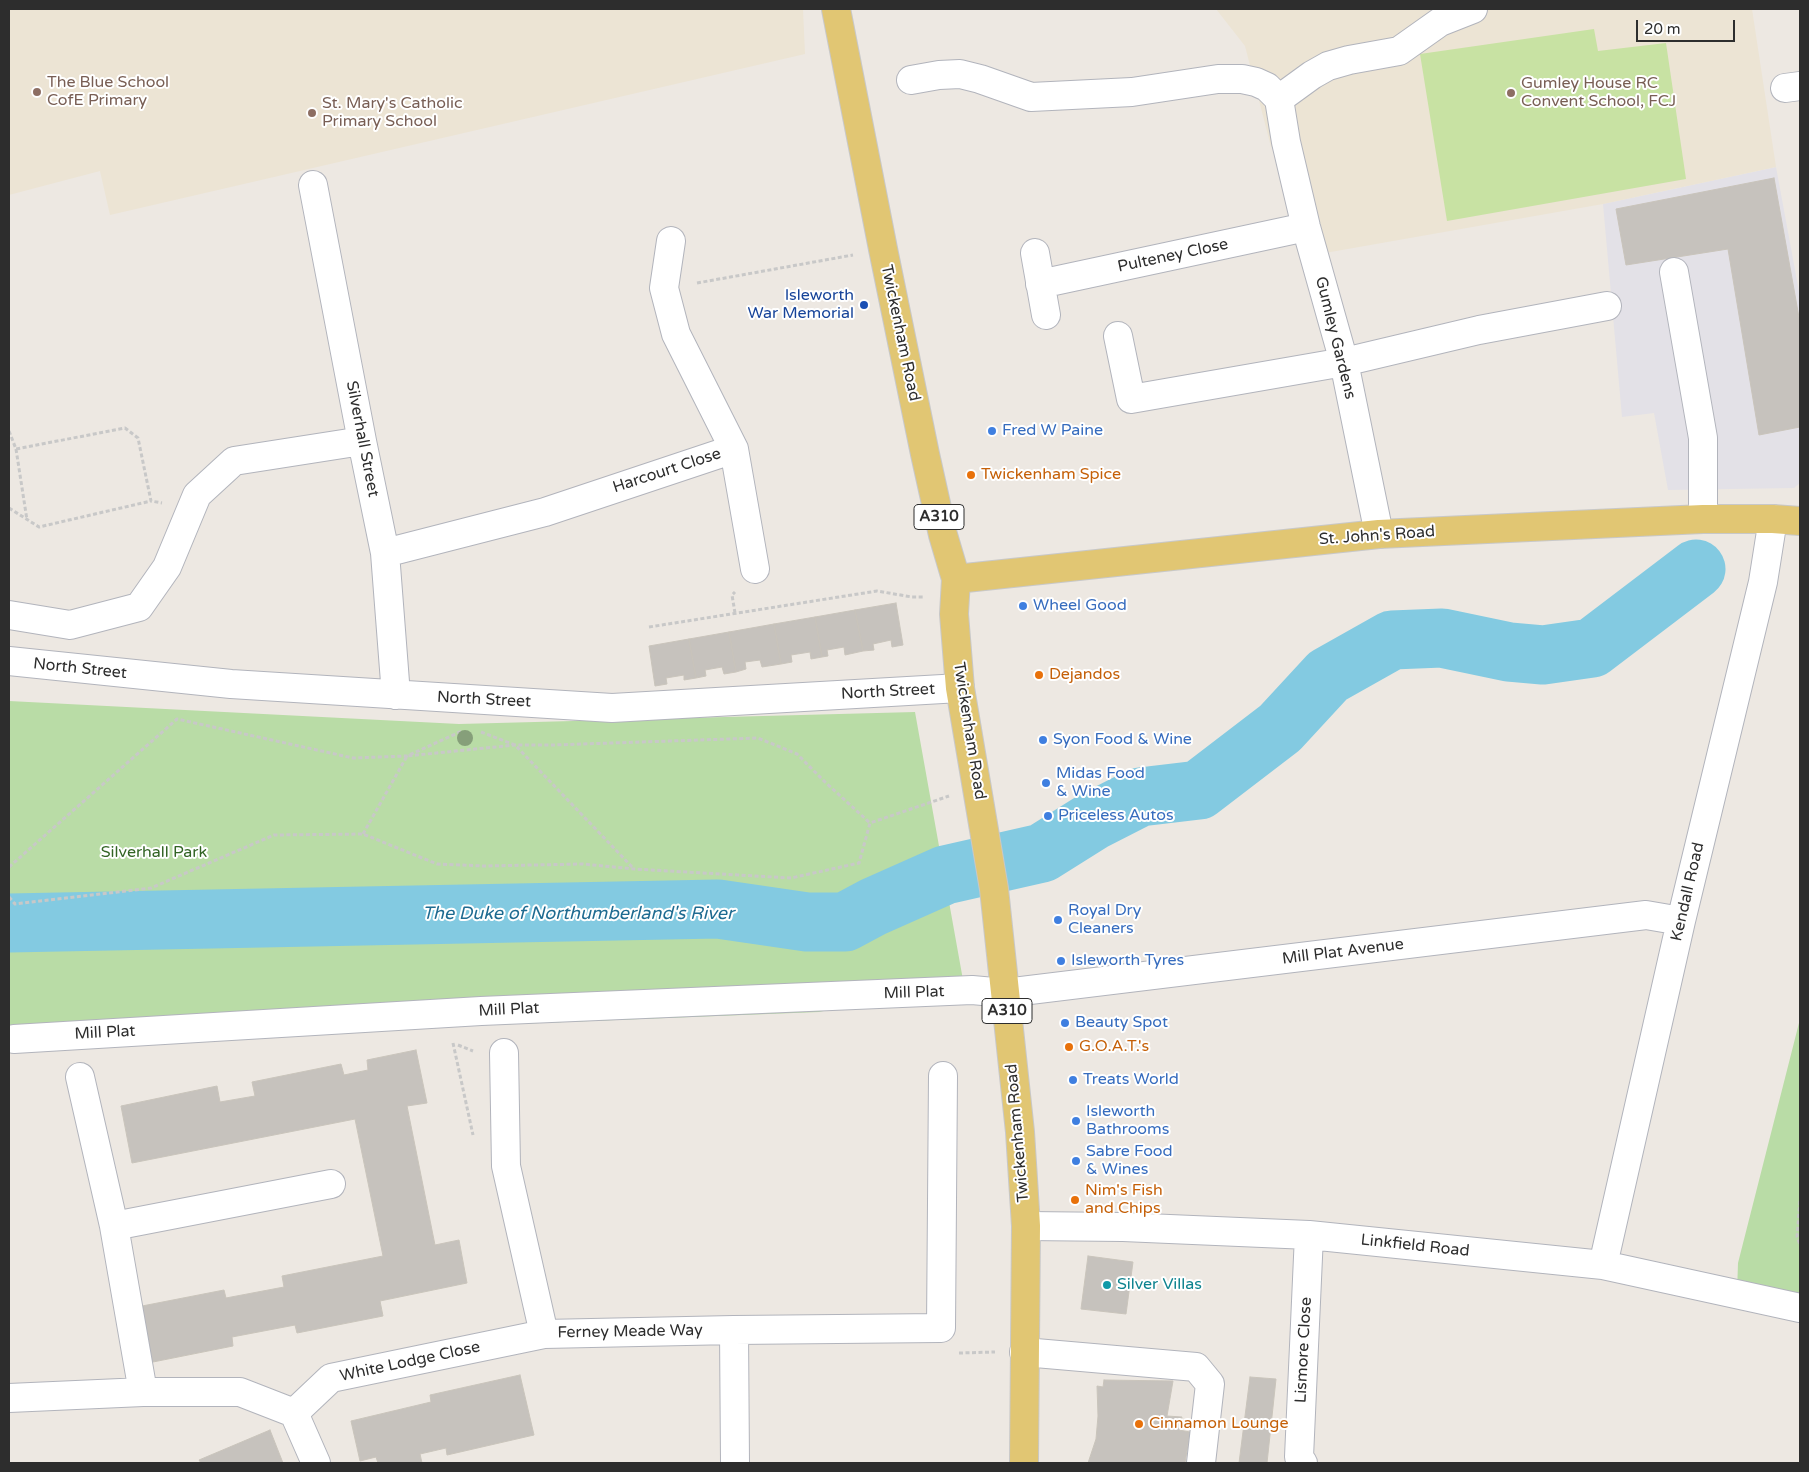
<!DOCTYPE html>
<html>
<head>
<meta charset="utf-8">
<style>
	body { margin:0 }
	#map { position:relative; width:1809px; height:1472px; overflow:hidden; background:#ede8e2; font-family:"Varela Round",sans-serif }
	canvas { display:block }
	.frame { position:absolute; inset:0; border:10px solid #2d2d2d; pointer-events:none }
	.scale { position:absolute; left:1636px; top:20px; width:99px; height:22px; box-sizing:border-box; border:2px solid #2d2d2d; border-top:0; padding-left:6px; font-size:15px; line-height:18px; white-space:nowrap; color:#2d2d2d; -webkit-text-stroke:4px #fff; paint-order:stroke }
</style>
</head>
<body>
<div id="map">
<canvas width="1809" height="1472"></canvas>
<div class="frame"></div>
<div class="scale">20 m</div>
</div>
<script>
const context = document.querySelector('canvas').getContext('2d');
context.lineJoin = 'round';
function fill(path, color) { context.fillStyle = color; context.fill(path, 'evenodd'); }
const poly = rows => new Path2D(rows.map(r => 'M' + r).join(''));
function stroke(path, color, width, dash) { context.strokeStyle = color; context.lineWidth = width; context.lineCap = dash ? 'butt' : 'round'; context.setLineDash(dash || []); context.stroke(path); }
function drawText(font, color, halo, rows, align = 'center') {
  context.font = font + ' "Varela Round",sans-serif'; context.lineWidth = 4; context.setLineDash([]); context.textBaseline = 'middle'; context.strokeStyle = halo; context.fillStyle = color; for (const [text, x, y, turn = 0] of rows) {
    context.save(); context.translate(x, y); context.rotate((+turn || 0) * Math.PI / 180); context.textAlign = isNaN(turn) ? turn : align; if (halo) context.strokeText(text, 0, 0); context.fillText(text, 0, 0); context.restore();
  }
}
const industrial = poly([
	[1776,167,1800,297,1800,483,1794,488,1668,490,1654,413,1622,417,1603,204]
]);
const education = poly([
	[9,9,803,9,805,54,110,215,100,171,9,195],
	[1216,9,1752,9,1776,167,1603,204,1325,253,1286,142,1271,147,1245,46]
]);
const green = poly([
	[9,701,459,724,915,712,963,980,819,1012,133,1039,9,1051],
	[1800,1019,1800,1308,1737,1293,1738,1263]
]);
const pitch = poly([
	[1594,29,1598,51,1666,43,1686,179,1447,221,1420,54]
]);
const river = poly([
	[9,923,718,909,807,922,845,922,873,907,945,875,1042,853,1093,821,1140,797,1199,790,1280,728,1328,676,1392,640,1442,638,1509,652,1543,655,1592,648,1696,569]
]);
const building = poly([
	[1774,178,1800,323,1800,427,1759,435,1728,249,1626,265,1616,209,1774,178],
	[896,603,903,645,892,647,891,640,873,644,874,650,863,651,855,610,896,603],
	[855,610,863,651,845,655,844,647,827,650,828,656,822,657,815,617,855,610],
	[815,617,822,657,811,659,810,652,791,655,792,662,781,664,774,624,815,617],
	[774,624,781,664,762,667,760,660,745,662,746,669,736,672,729,632,774,624],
	[729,632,736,672,724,674,722,667,705,670,706,676,696,678,689,639,729,632],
	[689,639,696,678,684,680,684,675,666,678,667,684,655,686,649,646,689,639],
	[416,1050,427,1103,407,1106,435,1245,459,1240,467,1283,380,1301,383,1316,297,1333,295,1325,232,1337,233,1346,148,1363,137,1307,224,1290,226,1298,284,1287,282,1276,383,1256,355,1119,132,1163,121,1106,217,1086,220,1102,255,1096,252,1082,341,1064,344,1075,368,1070,367,1060,416,1050],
	[1088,1256,1133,1262,1126,1314,1081,1309,1088,1256],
	[520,1375,534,1435,447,1455,446,1448,420,1454,422,1463,378,1463,376,1457,360,1461,351,1421,431,1402,430,1395,520,1375],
	[1250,1377,1276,1379,1267,1463,1239,1463,1250,1377],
	[1104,1380,1173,1381,1167,1416,1182,1417,1179,1430,1190,1432,1185,1463,1088,1463,1096,1439,1098,1416,1097,1386,1103,1387,1104,1380],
	[270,1430,283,1463,201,1463,199,1460,270,1430]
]);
const path = poly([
	[697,283,853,255],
	[9,431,16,449,125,428,138,438,151,501,162,503],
	[16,449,27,520],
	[9,508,39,527,151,501],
	[735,613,732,595,735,592],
	[649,627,877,591,912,597,924,597],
	[481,732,515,745,634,869],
	[363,834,407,756,515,745,553,745,758,738,797,754,825,782,870,823],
	[9,867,177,719,353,758,407,756,462,731],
	[9,897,15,904,151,888,274,835,363,834,437,864,484,866,583,864,635,869,791,878,859,863,870,823,949,796],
	[453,1043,473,1135],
	[458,1045,473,1051],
	[1800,1201,1797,1237,1800,1244],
	[959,1353,995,1352]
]);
const minor = poly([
	[911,80,939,75,960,74,980,79,1031,97,1132,92,1218,79,1242,79,1256,82,1267,87,1279,99],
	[1785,88,1800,86],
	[313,185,362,441,385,553,396,695],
	[1035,253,1046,315],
	[1674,272,1703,438,1703,519],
	[1040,284,1306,227],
	[1118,336,1131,399,1344,362,1479,330,1607,306],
	[734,449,755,569],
	[1379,534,1344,362,1306,227,1286,142,1279,99,1312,75,1328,66,1349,60,1399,51,1440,22,1473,9],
	[385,553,545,512,734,449,676,334,664,288,671,241],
	[9,615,70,625,139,607,167,567,197,495,234,461,362,441],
	[9,661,231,684,612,708,960,688],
	[14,1039,481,1011,972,990,1005,993,1646,915,1681,921],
	[504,1053,506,1166,544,1334,734,1330,941,1328,943,1076],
	[80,1077,114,1226,143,1392],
	[114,1226,331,1184],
	[1026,1226,1123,1227,1309,1235,1603,1265,1800,1308],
	[1603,1265,1681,921,1763,582,1773,519],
	[734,1330,735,1463],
	[1024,1352,1196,1367,1210,1384,1201,1463],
	[9,1398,143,1392,240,1392,294,1413,331,1378,544,1334],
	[294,1413,316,1463],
	[1303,1463,1299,1457,1309,1235]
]);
const major = poly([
	[836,9,883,249,925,454,943,535,956,579,954,614,960,688,994,889,1020,1132,1026,1226,1024,1463],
	[956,579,1379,534,1703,519,1773,519,1800,521]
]);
const trees = [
	[465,738]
];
const markers = [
	[37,92,5,"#8d6e63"],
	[1511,93,5,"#8d6e63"],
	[312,113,5,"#8d6e63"],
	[864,305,5,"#1a4fb4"],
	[992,431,5,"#3f7fe0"],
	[971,475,5,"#e8710a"],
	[1023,606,5,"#3f7fe0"],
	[1039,675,5,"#e8710a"],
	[1043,740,5,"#3f7fe0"],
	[1046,783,5,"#3f7fe0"],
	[1048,816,5,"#3f7fe0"],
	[1058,920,5,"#3f7fe0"],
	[1061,961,5,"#3f7fe0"],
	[1065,1023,5,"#3f7fe0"],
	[1069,1047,5,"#e8710a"],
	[1073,1080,5,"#3f7fe0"],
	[1076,1121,5,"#3f7fe0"],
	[1076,1161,5,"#3f7fe0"],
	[1075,1200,5,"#e8710a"],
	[1107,1285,5,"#0f9aa8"],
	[1139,1424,5,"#e8710a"]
];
const shields = [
	[939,517,50],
	[1007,1011,50]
];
const shieldNames = [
	["A310",939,517],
	["A310",1007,1011]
];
const educationNames = [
	["The Blue School",47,83],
	["CofE Primary",47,101],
	["Gumley House RC",1521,84],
	["Convent School, FCJ",1521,102],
	["St. Mary's Catholic",322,104],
	["Primary School",322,122]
];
const streetNames = [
	["Pulteney Close",1173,256,-12],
	["Twickenham Road",900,333,78],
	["Gumley Gardens",1335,338,76],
	["Silverhall Street",362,439,79],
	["Harcourt Close",667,471,-18],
	["St. John's Road",1377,536,-4],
	["North Street",80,669,6],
	["North Street",888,692,-3],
	["North Street",484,700,3],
	["Twickenham Road",969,731,81],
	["Kendall Road",1688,892,-77],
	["Mill Plat Avenue",1343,952,-7],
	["Mill Plat",914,993,-2],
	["Mill Plat",509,1010,-3],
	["Mill Plat",105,1033,-3],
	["Twickenham Road",1018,1133,-95],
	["Linkfield Road",1415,1246,6],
	["Ferney Meade Way",630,1332,-1],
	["Lismore Close",1304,1350,-87],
	["White Lodge Close",410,1362,-12]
];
const transitNames = [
	["Isleworth",854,296],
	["War Memorial",854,314]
];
const shopNames = [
	["Fred W Paine",1002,431],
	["Wheel Good",1033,606],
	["Syon Food & Wine",1053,740],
	["Midas Food",1056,774],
	["& Wine",1056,792],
	["Priceless Autos",1058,816],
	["Royal Dry",1068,911],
	["Cleaners",1068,929],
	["Isleworth Tyres",1071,961],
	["Beauty Spot",1075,1023],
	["Treats World",1083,1080],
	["Isleworth",1086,1112],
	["Bathrooms",1086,1130],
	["Sabre Food",1086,1152],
	["& Wines",1086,1170]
];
const foodNames = [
	["Twickenham Spice",981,475],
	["Dejandos",1049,675],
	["G.O.A.T.'s",1079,1047],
	["Nim's Fish",1085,1191],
	["and Chips",1085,1209],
	["Cinnamon Lounge",1149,1424]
];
const parkNames = [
	["Silverhall Park",154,853]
];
const cultureNames = [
	["Silver Villas",1117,1285]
];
const waterNames = [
	["The Duke of Northumberland's River",578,914]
];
fill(industrial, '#e3e1e7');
fill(education, '#ece4d4');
fill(green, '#b9dca6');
fill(pitch, '#c8e2a3');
stroke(river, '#83cae1', 59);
fill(building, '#c6c2bd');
stroke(building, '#c9c4bb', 1);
stroke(minor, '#b2b4bc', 30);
stroke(major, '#c8c8c8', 30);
stroke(path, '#c8c8c8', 3, [4, 2.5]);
stroke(minor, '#fff', 28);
stroke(major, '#e1c673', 28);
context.fillStyle = '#869f7a';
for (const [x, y] of trees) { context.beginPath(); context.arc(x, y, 8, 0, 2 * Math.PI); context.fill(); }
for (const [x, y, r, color] of markers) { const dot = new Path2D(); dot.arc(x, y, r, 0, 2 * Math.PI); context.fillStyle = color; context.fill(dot); stroke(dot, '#fff', 2); }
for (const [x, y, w] of shields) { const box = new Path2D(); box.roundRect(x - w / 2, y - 12.5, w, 25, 4); context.fillStyle = '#fff'; context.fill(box); stroke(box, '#2d2d2d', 1); }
drawText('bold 15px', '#2d2d2d', null, shieldNames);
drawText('16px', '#785e54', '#fff', educationNames, 'left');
drawText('16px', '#2d2d2d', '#fff', streetNames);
drawText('16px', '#164399', '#fff', transitNames, 'right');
drawText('16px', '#366cbe', '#fff', shopNames, 'left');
drawText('16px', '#c56008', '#fff', foodNames, 'left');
drawText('16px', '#326424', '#fff', parkNames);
drawText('16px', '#0d838f', '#fff', cultureNames, 'left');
drawText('italic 18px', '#1e6b91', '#fff', waterNames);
</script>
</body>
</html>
